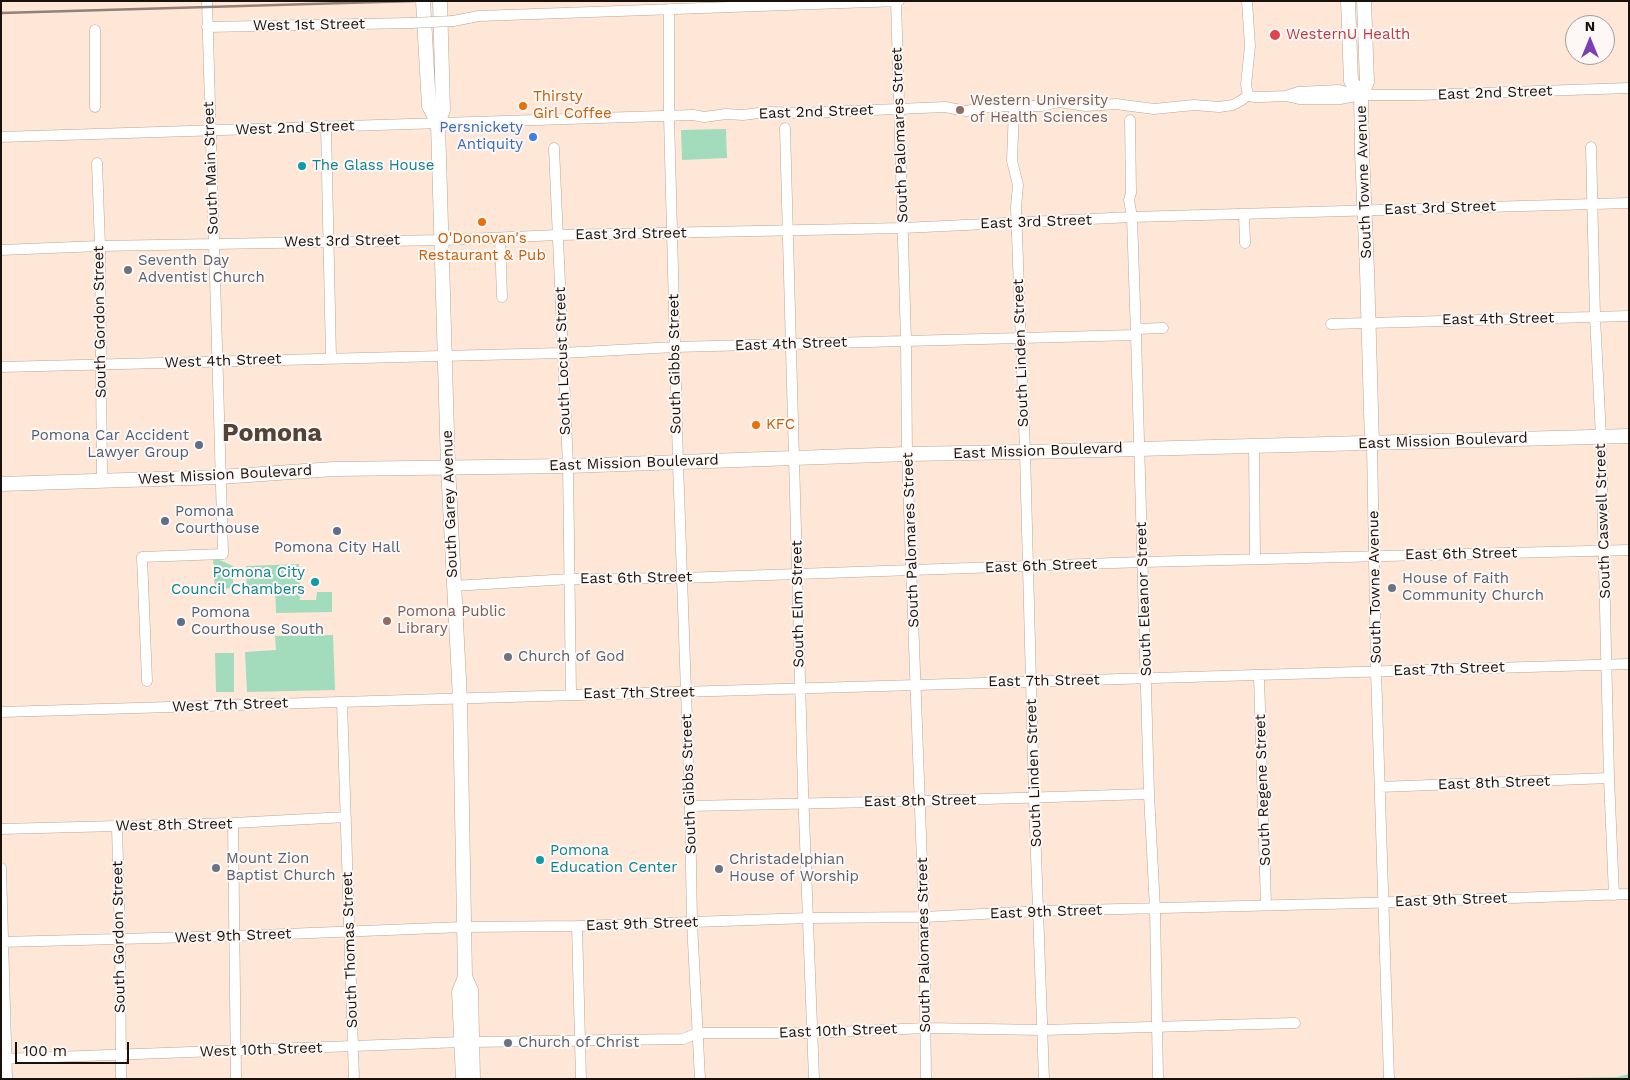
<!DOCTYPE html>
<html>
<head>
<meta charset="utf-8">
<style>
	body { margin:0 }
	#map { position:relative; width:1630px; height:1080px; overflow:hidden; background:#fee7d7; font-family:"Work Sans",sans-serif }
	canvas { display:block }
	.frame { position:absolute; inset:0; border:2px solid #19110c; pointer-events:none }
	.north { position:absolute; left:1565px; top:15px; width:50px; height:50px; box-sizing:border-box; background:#fdf8f5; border:1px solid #a29c98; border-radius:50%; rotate:0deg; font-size:14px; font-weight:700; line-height:20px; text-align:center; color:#19110c }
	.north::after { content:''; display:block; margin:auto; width:18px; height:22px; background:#7b3db2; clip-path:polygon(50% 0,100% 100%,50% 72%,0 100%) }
	.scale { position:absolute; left:15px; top:1042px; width:114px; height:22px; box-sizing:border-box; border:2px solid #19110c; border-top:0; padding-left:6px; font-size:15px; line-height:18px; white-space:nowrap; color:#19110c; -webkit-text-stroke:4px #fdf8f5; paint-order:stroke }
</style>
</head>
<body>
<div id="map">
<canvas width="1630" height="1080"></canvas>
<div class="frame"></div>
<div class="north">N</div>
<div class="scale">100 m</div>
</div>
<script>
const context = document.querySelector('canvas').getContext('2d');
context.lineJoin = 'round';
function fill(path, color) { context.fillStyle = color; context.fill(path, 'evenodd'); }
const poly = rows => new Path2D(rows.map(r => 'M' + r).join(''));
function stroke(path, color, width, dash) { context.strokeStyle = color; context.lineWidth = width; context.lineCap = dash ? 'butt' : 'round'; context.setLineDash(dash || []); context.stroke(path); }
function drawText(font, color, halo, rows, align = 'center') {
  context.font = font + ' "Work Sans",sans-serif'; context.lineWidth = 4; context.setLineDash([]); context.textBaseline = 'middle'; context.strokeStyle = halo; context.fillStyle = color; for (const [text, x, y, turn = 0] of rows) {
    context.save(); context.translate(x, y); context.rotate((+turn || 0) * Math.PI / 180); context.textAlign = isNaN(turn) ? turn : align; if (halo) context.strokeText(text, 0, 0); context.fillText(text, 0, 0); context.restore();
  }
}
const green = poly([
	[726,129,727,158,682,160,681,130],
	[213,557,233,566,233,588,215,589],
	[299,564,300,600,316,600,317,592,332,592,332,612,276,613,275,586,247,587,246,566],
	[333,635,335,690,247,692,245,652,276,650,275,636],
	[215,653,234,653,234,692,216,692],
	[1629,1074,1629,1079,1505,1079,1617,1077]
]);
const minor = poly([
	[896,1,906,341,907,454,924,917,926,1079],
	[1247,1,1250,46,1246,85,1248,95],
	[669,9,669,116,678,463,690,806,692,922,700,1079],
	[453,21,479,16,899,1],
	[207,27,411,23],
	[95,30,95,107],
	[1248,95,1254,97,1262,97,1286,96,1298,92,1339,90,1355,94],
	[1286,96,1299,99,1340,99,1361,95,1421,95,1629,88],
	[1014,108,1012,161,1018,185,1016,207,1025,452,1034,797,1044,1079],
	[1130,120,1131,193,1129,200,1132,217,1136,335,1149,794,1155,909,1158,1079],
	[326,126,331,358],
	[785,128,803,789,814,1079],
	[1,137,693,115,704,117,726,114,743,115,767,112,802,113,945,107,966,111,996,106,1041,106,1059,102,1086,106,1116,104,1154,109,1194,105,1219,107,1233,105,1242,100,1248,95],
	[1591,147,1595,317,1601,437,1609,778,1614,895],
	[554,148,568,466,571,694],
	[97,163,100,246,102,481],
	[1244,214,1245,243],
	[500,238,502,297],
	[1,250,100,246,443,240,558,235,903,228,1132,217,1629,203],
	[1331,324,1629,316],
	[1136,329,1163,328],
	[1,367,562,353,675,347,1136,335],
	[1372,444,1376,671,1389,1079],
	[1254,445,1255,559],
	[453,586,570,579,682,578,1143,562,1629,550],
	[1259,676,1266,905],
	[147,681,142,557,223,554,207,1],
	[342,702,354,1079],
	[1,712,1629,664],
	[1380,787,1609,778],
	[690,806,921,801,1149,794],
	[233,823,236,1079],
	[117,826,120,939,121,1079],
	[1,829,233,823,346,817],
	[1,868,7,1079],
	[577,926,581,1079],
	[1,942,235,936,464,927,577,926,809,918,924,917,1039,911,1366,903,1629,894],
	[472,1042,683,1039,698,1033,812,1033,926,1028,1043,1030,1295,1023],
	[1,1059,462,1042]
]);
const major = poly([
	[423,1,429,106,438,123,448,467,460,699,465,977,459,992,463,1079],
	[1348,1,1351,81,1361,95],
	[1364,1,1367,82,1361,95,1362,152,1367,270,1372,444],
	[438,123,443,110,440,1],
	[1,484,220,477,334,469,568,466,907,454,1025,452,1629,436],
	[465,977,471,990,473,1079]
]);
const rail = poly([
	[1,13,414,1]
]);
const minorBridge = poly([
	[411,23,453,21]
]);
const markers = [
	[1275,35,6,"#e0444e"],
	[523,106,5,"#e8710a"],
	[960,110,5,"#8d6e63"],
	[533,137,5,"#3f7fe0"],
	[302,166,5,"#0f9aa8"],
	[482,222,5,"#e8710a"],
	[128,270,5,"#6b7280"],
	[756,425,5,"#e8710a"],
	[199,445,5,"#5c6f8a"],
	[165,521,5,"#5c6f8a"],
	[337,531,5,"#5c6f8a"],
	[315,582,5,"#0f9aa8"],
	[1392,588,5,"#6b7280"],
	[387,621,5,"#8d6e63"],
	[181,622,5,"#5c6f8a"],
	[508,657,5,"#6b7280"],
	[540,860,5,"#0f9aa8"],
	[216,868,5,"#6b7280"],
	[719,869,5,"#6b7280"],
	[508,1043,5,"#6b7280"]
];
const streetNames = [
	["West 1st Street",309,25,-1],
	["East 2nd Street",1495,93,-2],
	["East 2nd Street",816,112,-2],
	["West 2nd Street",295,128,-2],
	["South Palomares Street",900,135,-92],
	["South Main Street",211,168,-92],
	["South Towne Avenue",1364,182,-92],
	["East 3rd Street",1440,208,-2],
	["East 3rd Street",1036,222,-2],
	["East 3rd Street",631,234,-1],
	["West 3rd Street",342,241,-1],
	["East 4th Street",1498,319,-1],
	["South Gordon Street",100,322,-91],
	["East 4th Street",791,344,-2],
	["South Linden Street",1021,353,-92],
	["West 4th Street",223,361,-2],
	["South Locust Street",563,361,-92],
	["South Gibbs Street",675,364,-91],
	["East Mission Boulevard",1443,441,-2],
	["East Mission Boulevard",1038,451,-2],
	["East Mission Boulevard",634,463,-2],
	["West Mission Boulevard",225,475,-3],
	["South Garey Avenue",450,504,-92],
	["South Caswell Street",1603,521,-92],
	["South Palomares Street",911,540,-92],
	["East 6th Street",1461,554,-1],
	["East 6th Street",1041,566,-2],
	["East 6th Street",636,578,-1],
	["South Towne Avenue",1375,587,-91],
	["South Eleanor Street",1144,599,-92],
	["South Elm Street",798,604,-91],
	["East 7th Street",1449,669,-2],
	["East 7th Street",1044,681,-1],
	["East 7th Street",639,693,-1],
	["West 7th Street",230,705,-2],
	["South Linden Street",1034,773,-92],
	["East 8th Street",1494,783,-2],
	["South Gibbs Street",689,784,-92],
	["South Regene Street",1263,790,-92],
	["East 8th Street",920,801,-1],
	["West 8th Street",174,825,-1],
	["East 9th Street",1451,900,-2],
	["East 9th Street",1046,912,-2],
	["East 9th Street",642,924,-2],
	["West 9th Street",233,936,-2],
	["South Gordon Street",119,937,-91],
	["South Palomares Street",924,945,-91],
	["South Thomas Street",350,950,-92],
	["East 10th Street",838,1031,-2],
	["West 10th Street",261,1050,-2]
];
const healthNames = [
	["WesternU Health",1286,35]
];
const foodNames = [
	["Thirsty",533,97],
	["Girl Coffee",533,114],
	["O'Donovan's",482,239,"center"],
	["Restaurant & Pub",482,256,"center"],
	["KFC",766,425]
];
const educationNames = [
	["Western University",970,101],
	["of Health Sciences",970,118],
	["Pomona Public",397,612],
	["Library",397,629]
];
const shopNames = [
	["Persnickety",523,128],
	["Antiquity",523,145]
];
const cultureNames = [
	["The Glass House",312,166],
	["Pomona City",305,573,"right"],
	["Council Chambers",305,590,"right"],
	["Pomona",550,851],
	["Education Center",550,868]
];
const worshipNames = [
	["Seventh Day",138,261],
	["Adventist Church",138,278],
	["House of Faith",1402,579],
	["Community Church",1402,596],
	["Church of God",518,657],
	["Mount Zion",226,859],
	["Baptist Church",226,876],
	["Christadelphian",729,860],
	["House of Worship",729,877],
	["Church of Christ",518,1043]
];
const serviceNames = [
	["Pomona Car Accident",189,436,"right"],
	["Lawyer Group",189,453,"right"],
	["Pomona",175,512],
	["Courthouse",175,529],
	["Pomona City Hall",337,548,"center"],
	["Pomona",191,613],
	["Courthouse South",191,630]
];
const townNames = [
	["Pomona",272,434]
];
fill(green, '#a3dcbc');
stroke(minor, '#baa596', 11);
stroke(major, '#baa596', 15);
stroke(minor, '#fff', 10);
stroke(major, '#fff', 14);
stroke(rail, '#918177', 2.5);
stroke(minorBridge, '#baa596', 11, []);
stroke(minorBridge, '#fff', 10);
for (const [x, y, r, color] of markers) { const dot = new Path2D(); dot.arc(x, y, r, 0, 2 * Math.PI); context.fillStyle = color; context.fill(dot); stroke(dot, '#fdf8f5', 2); }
drawText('15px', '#19110c', '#fdf8f5', streetNames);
drawText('15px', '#be3a42', '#fdf8f5', healthNames, 'left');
drawText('15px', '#c56008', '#fdf8f5', foodNames, 'left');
drawText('15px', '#785e54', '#fdf8f5', educationNames, 'left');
drawText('15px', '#366cbe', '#fdf8f5', shopNames, 'right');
drawText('15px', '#0d838f', '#fdf8f5', cultureNames, 'left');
drawText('15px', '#5b616d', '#fdf8f5', worshipNames, 'left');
drawText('15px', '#4e5e75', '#fdf8f5', serviceNames, 'left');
drawText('bold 25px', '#544235', '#fdf8f5', townNames);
</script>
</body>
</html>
